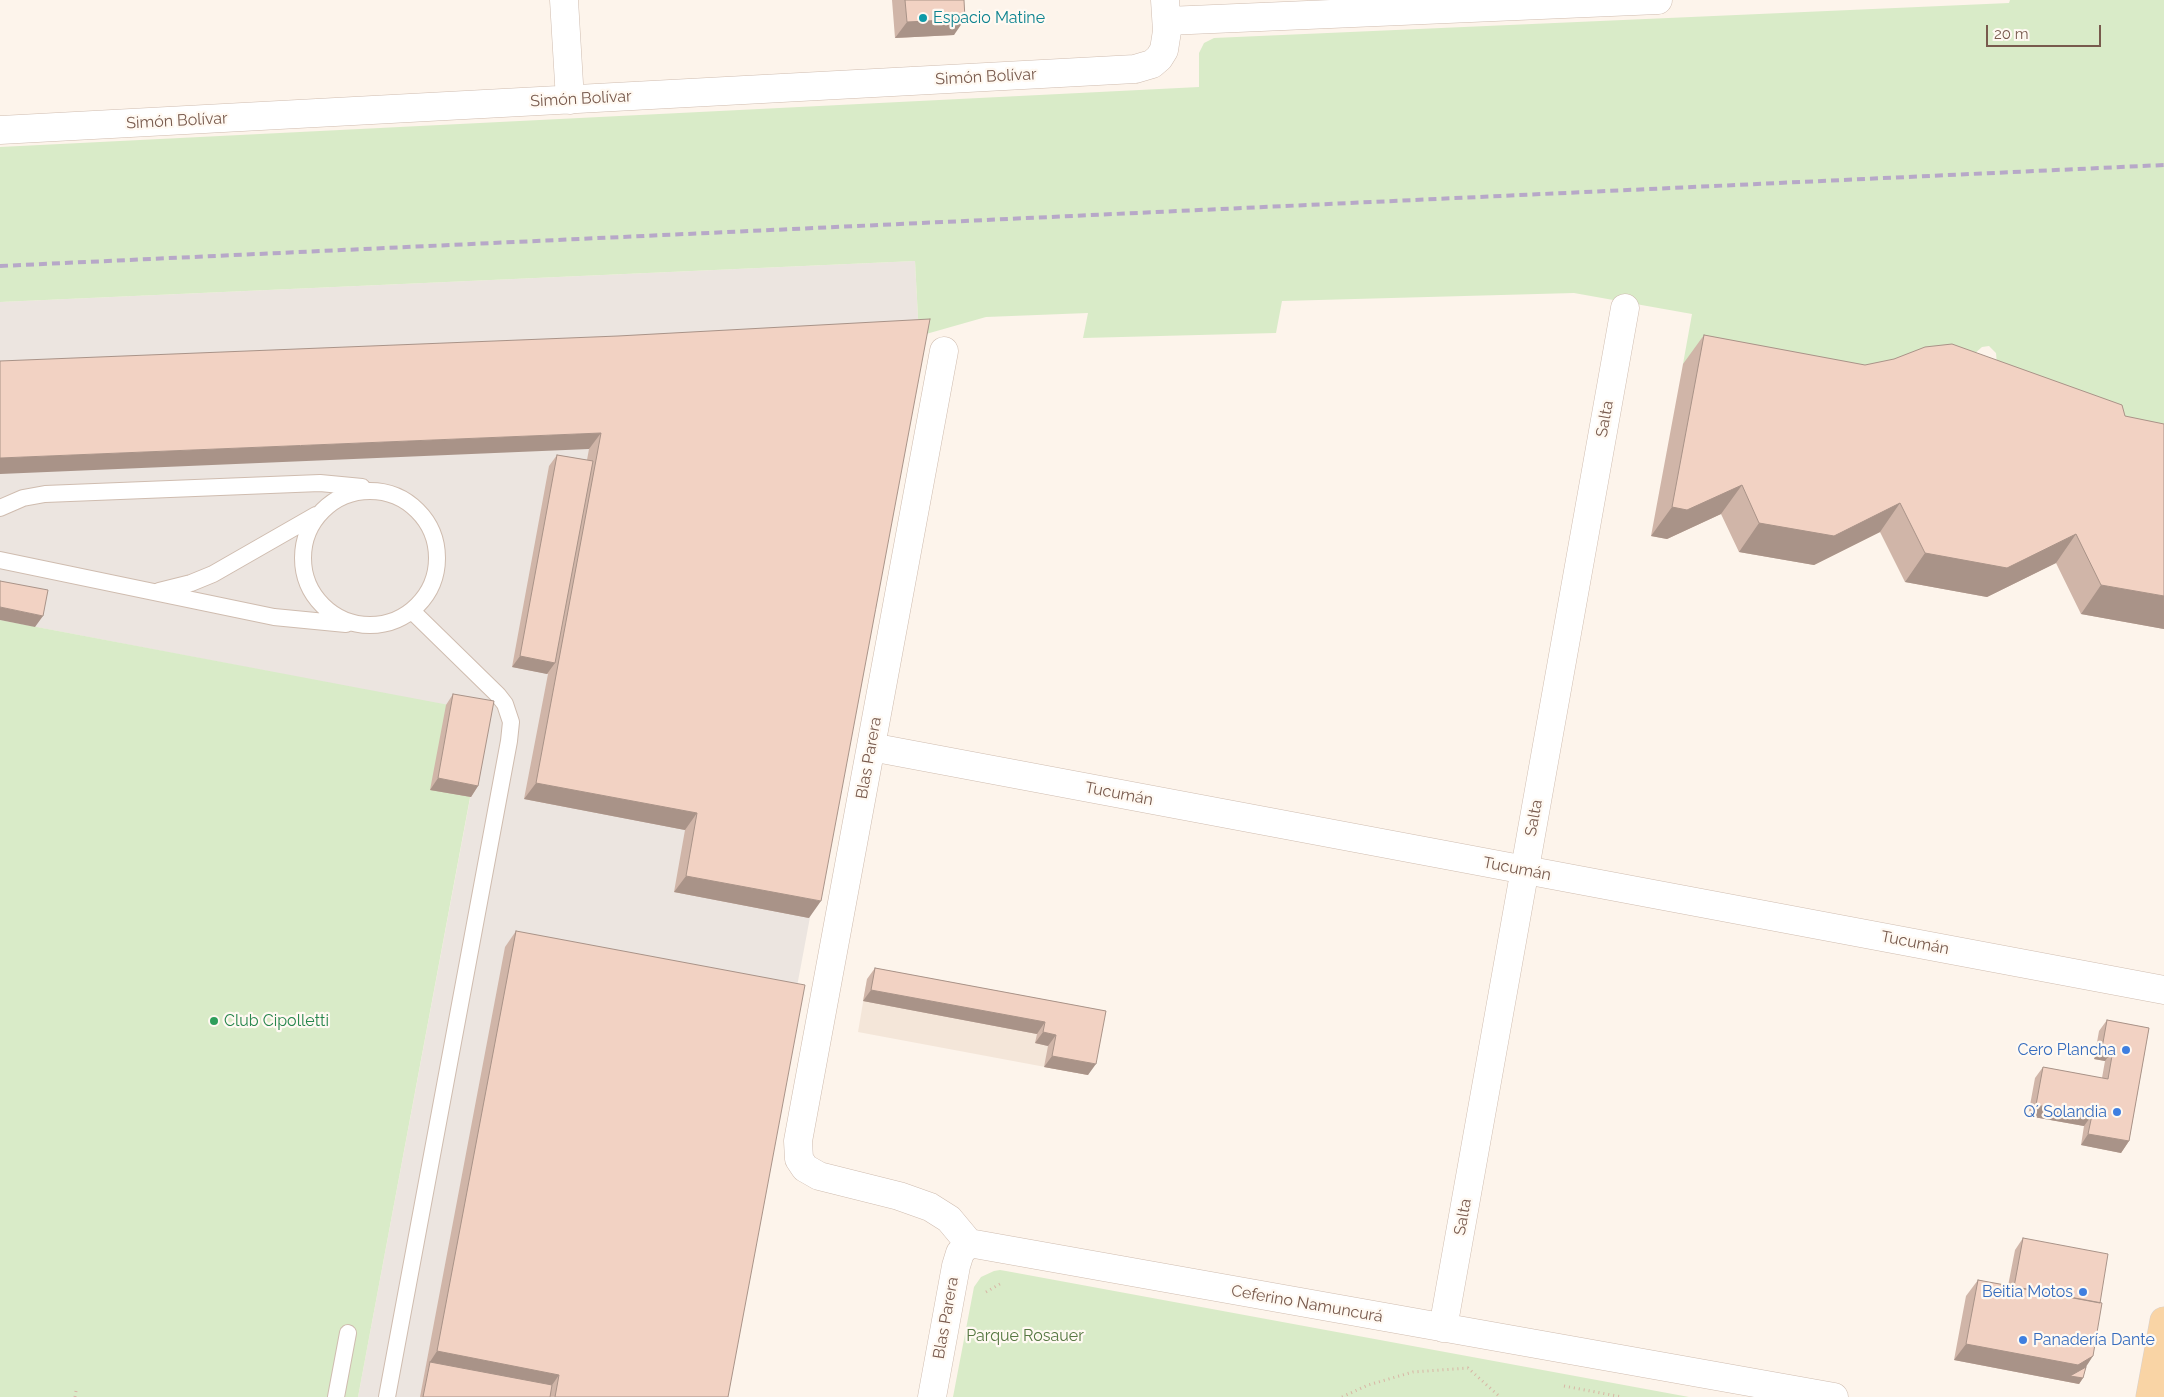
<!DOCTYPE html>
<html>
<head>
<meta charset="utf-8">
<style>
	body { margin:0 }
	#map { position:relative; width:2164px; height:1397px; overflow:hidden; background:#fdf4eb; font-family:Raleway,sans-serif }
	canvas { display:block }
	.scale { position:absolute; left:1986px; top:25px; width:115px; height:22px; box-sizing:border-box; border:2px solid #785a4d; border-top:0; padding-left:6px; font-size:15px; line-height:18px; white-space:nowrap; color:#785a4d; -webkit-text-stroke:4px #fff9f2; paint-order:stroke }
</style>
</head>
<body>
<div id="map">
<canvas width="2164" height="1397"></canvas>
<div class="scale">20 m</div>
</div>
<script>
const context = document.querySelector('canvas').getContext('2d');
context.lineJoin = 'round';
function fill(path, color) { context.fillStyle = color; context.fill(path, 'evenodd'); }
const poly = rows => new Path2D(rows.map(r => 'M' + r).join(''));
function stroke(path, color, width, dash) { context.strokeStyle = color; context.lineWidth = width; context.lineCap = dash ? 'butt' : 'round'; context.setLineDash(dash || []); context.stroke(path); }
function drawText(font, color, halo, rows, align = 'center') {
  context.font = font + ' Raleway,sans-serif'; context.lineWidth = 4.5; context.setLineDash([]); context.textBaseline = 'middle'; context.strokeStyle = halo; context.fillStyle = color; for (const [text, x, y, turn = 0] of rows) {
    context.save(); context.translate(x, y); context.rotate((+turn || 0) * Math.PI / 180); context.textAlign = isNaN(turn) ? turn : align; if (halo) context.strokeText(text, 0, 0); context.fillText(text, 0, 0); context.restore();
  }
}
const residential = poly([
	[867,979,1041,1011,1088,1075,858,1032]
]);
const industrial = poly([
	[915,261,919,336,720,1397,358,1397,486,713,0,620,0,302]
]);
const green = poly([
	[2010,0,2164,0,2164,457,1997,364,1996,353,1989,346,1982,347,1973,355,1824,391,1683,364,1692,314,1574,293,1282,301,1276,333,1083,338,1088,313,986,317,919,336,915,261,0,302,0,147,1199,87,1199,53,1204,43,1214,38,2009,3],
	[0,620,486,712,358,1397,0,1397],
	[1000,1270,1006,1271,1689,1397,953,1397,974,1287,981,1277,994,1271]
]);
const path = poly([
	[986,1292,1000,1284],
	[1564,1386,1622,1397],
	[75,1397,76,1391],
	[1342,1397,1368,1385,1413,1372,1468,1368,1500,1397]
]);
const lane = poly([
	'303 558a67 67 0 1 1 134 0a67 67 0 1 1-134 0Z',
	[0,508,23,498,45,494,320,483,362,487],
	[0,560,274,617,346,624],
	[159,591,191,583,213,574,316,515],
	[336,1397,348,1333],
	[387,1397,509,741,511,722,505,704,498,695,412,611]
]);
const street = poly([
	[564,0,570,100],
	[1167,21,1658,0],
	[0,130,1135,69,1152,64,1159,58,1164,50,1167,31,1165,0],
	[944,351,798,1141,799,1159,805,1168,819,1176,899,1196,930,1207,949,1219,969,1243,1834,1397],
	[871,747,2164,990],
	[1443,1328,1625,308],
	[932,1397,956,1266,960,1253,969,1243]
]);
const primary = poly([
	[2150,1397,2164,1321]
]);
const rail = poly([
	[0,266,2164,165]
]);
const wall = poly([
	[892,0,964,0,954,35,895,38],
	[1704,335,2164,424,2164,629,2081,614,2056,563,1987,597,1905,582,1880,532,1814,565,1739,552,1721,514,1667,539,1651,536,1683,364],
	[618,336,809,918,674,892,685,830,524,799,548,674,512,667,549,466,557,455,587,460,589,449],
	[453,694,478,786,471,797,430,790,446,705],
	[516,931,728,1397,420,1397,505,947],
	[875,968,1106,1011,1088,1075,1044,1067,1048,1046,1035,1043,1037,1034,863,1001,867,979],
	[2107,1020,2149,1028,2129,1141,2121,1153,2081,1145,2084,1126,2028,1116,2035,1078,2043,1067,2102,1078,2105,1061,2094,1059,2099,1031],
	[2023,1238,2086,1367,2083,1378,2079,1384,1954,1360,1966,1296,1978,1280,2008,1286,2015,1250]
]);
const shadedWall = poly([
	[965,19,954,35,895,38,907,22],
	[601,433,589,449,0,474,0,458],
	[1742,485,1721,514,1667,539,1651,536,1672,507],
	[1900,503,1880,532,1814,565,1739,552,1759,523],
	[2076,534,2056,563,1987,597,1905,582,1925,553],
	[2101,585,2164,596,2164,629,2081,614],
	[0,607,43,616,35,627,0,620],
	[520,656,555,663,547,674,512,667],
	[438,778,478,786,471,797,430,790],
	[536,783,697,813,685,830,524,799],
	[686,876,821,901,809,918,674,892],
	[871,990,1045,1022,1037,1034,863,1001],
	[1043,1032,1056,1035,1048,1046,1035,1043],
	[2102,1048,2113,1050,2105,1061,2094,1059],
	[1052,1056,1096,1064,1088,1075,1044,1067],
	[2036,1105,2092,1115,2084,1126,2028,1116],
	[2088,1134,2129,1141,2121,1153,2081,1145],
	[1966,1344,2093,1356,2082,1373,2083,1378,2079,1384,1954,1360],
	[437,1351,559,1375,548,1391,430,1362,426,1368]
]);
const building = poly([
	[905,0,964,0,965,19,907,22,905,0],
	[930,319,821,901,686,876,697,813,536,783,601,433,0,458,0,361,618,336,930,319],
	[1704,335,1865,365,1894,359,1925,347,1952,344,2122,405,2125,416,2164,424,2164,596,2101,585,2076,534,2007,568,1925,553,1900,503,1834,536,1759,523,1742,485,1687,510,1672,507,1704,335],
	[557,455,593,461,555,663,520,656,557,455],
	[0,581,48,590,43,616,0,607,0,581],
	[453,694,494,701,478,786,438,778,453,694],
	[516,931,805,985,728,1397,555,1397,559,1375,437,1351,516,931],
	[875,968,1106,1011,1096,1064,1052,1056,1056,1035,1043,1032,1045,1022,871,990,875,968],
	[2107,1020,2149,1028,2129,1141,2088,1134,2092,1115,2036,1105,2043,1067,2108,1079,2113,1050,2102,1048,2107,1020],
	[2023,1238,2108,1254,2100,1303,2014,1287,2023,1238],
	[1978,1280,2102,1303,2093,1356,2078,1365,1966,1344,1978,1280],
	[430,1362,552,1385,550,1397,423,1397,430,1362],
	[2086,1367,2083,1378,2070,1376,2086,1367]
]);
const markers = [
	[923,18,5,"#0f9aa8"],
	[214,1021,5,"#2e9e5b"],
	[2126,1050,5,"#3f7fe0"],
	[2117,1112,5,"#3f7fe0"],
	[2083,1292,5,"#3f7fe0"],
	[2023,1340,5,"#3f7fe0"]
];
const cultureNames = [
	["Espacio Matine",933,18]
];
const streetNames = [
	["Simón Bolívar",986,77,-3],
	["Simón Bolívar",581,99,-3],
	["Simón Bolívar",177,121,-3],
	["Salta",1605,419,-80],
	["Blas Parera",869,758,-80],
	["Tucumán",1119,794,11],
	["Salta",1534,818,-80],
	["Tucumán",1517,869,11],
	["Tucumán",1915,943,11],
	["Salta",1463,1217,-80],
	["Ceferino Namuncurá",1307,1304,10],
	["Blas Parera",946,1318,-80]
];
const leisureNames = [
	["Club Cipolletti",224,1021]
];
const shopNames = [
	["Cero Plancha",2116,1050],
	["Q´ Solandia",2107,1112],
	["Beitia Motos",2073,1292],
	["Panadería Dante",2033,1340,"left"]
];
const parkNames = [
	["Parque Rosauer",1025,1336]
];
fill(residential, '#f4e6d9');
fill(industrial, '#ece5e0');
fill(green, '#d9ebc8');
stroke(lane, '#cfbcaf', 18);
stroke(street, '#cfbcaf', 29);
stroke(primary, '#d9d1cd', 29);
stroke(path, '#d8b5a5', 3, [1, 4]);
stroke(lane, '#fff', 16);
stroke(street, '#fff', 28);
stroke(primary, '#f9d4a5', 28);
stroke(rail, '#b7a8c8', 4, [8, 5]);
fill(wall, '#d0b5a8');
fill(shadedWall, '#a99388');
fill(building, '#f2d2c3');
stroke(building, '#a99388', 1);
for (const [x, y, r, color] of markers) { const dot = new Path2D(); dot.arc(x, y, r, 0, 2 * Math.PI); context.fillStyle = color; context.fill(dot); stroke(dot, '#fff9f2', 2); }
drawText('16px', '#0d838f', '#fff9f2', cultureNames, 'left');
drawText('16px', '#785a4d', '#fff9f2', streetNames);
drawText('16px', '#27864d', '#fff9f2', leisureNames, 'left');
drawText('16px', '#366cbe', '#fff9f2', shopNames, 'right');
drawText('16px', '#567842', '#fff9f2', parkNames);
</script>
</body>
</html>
